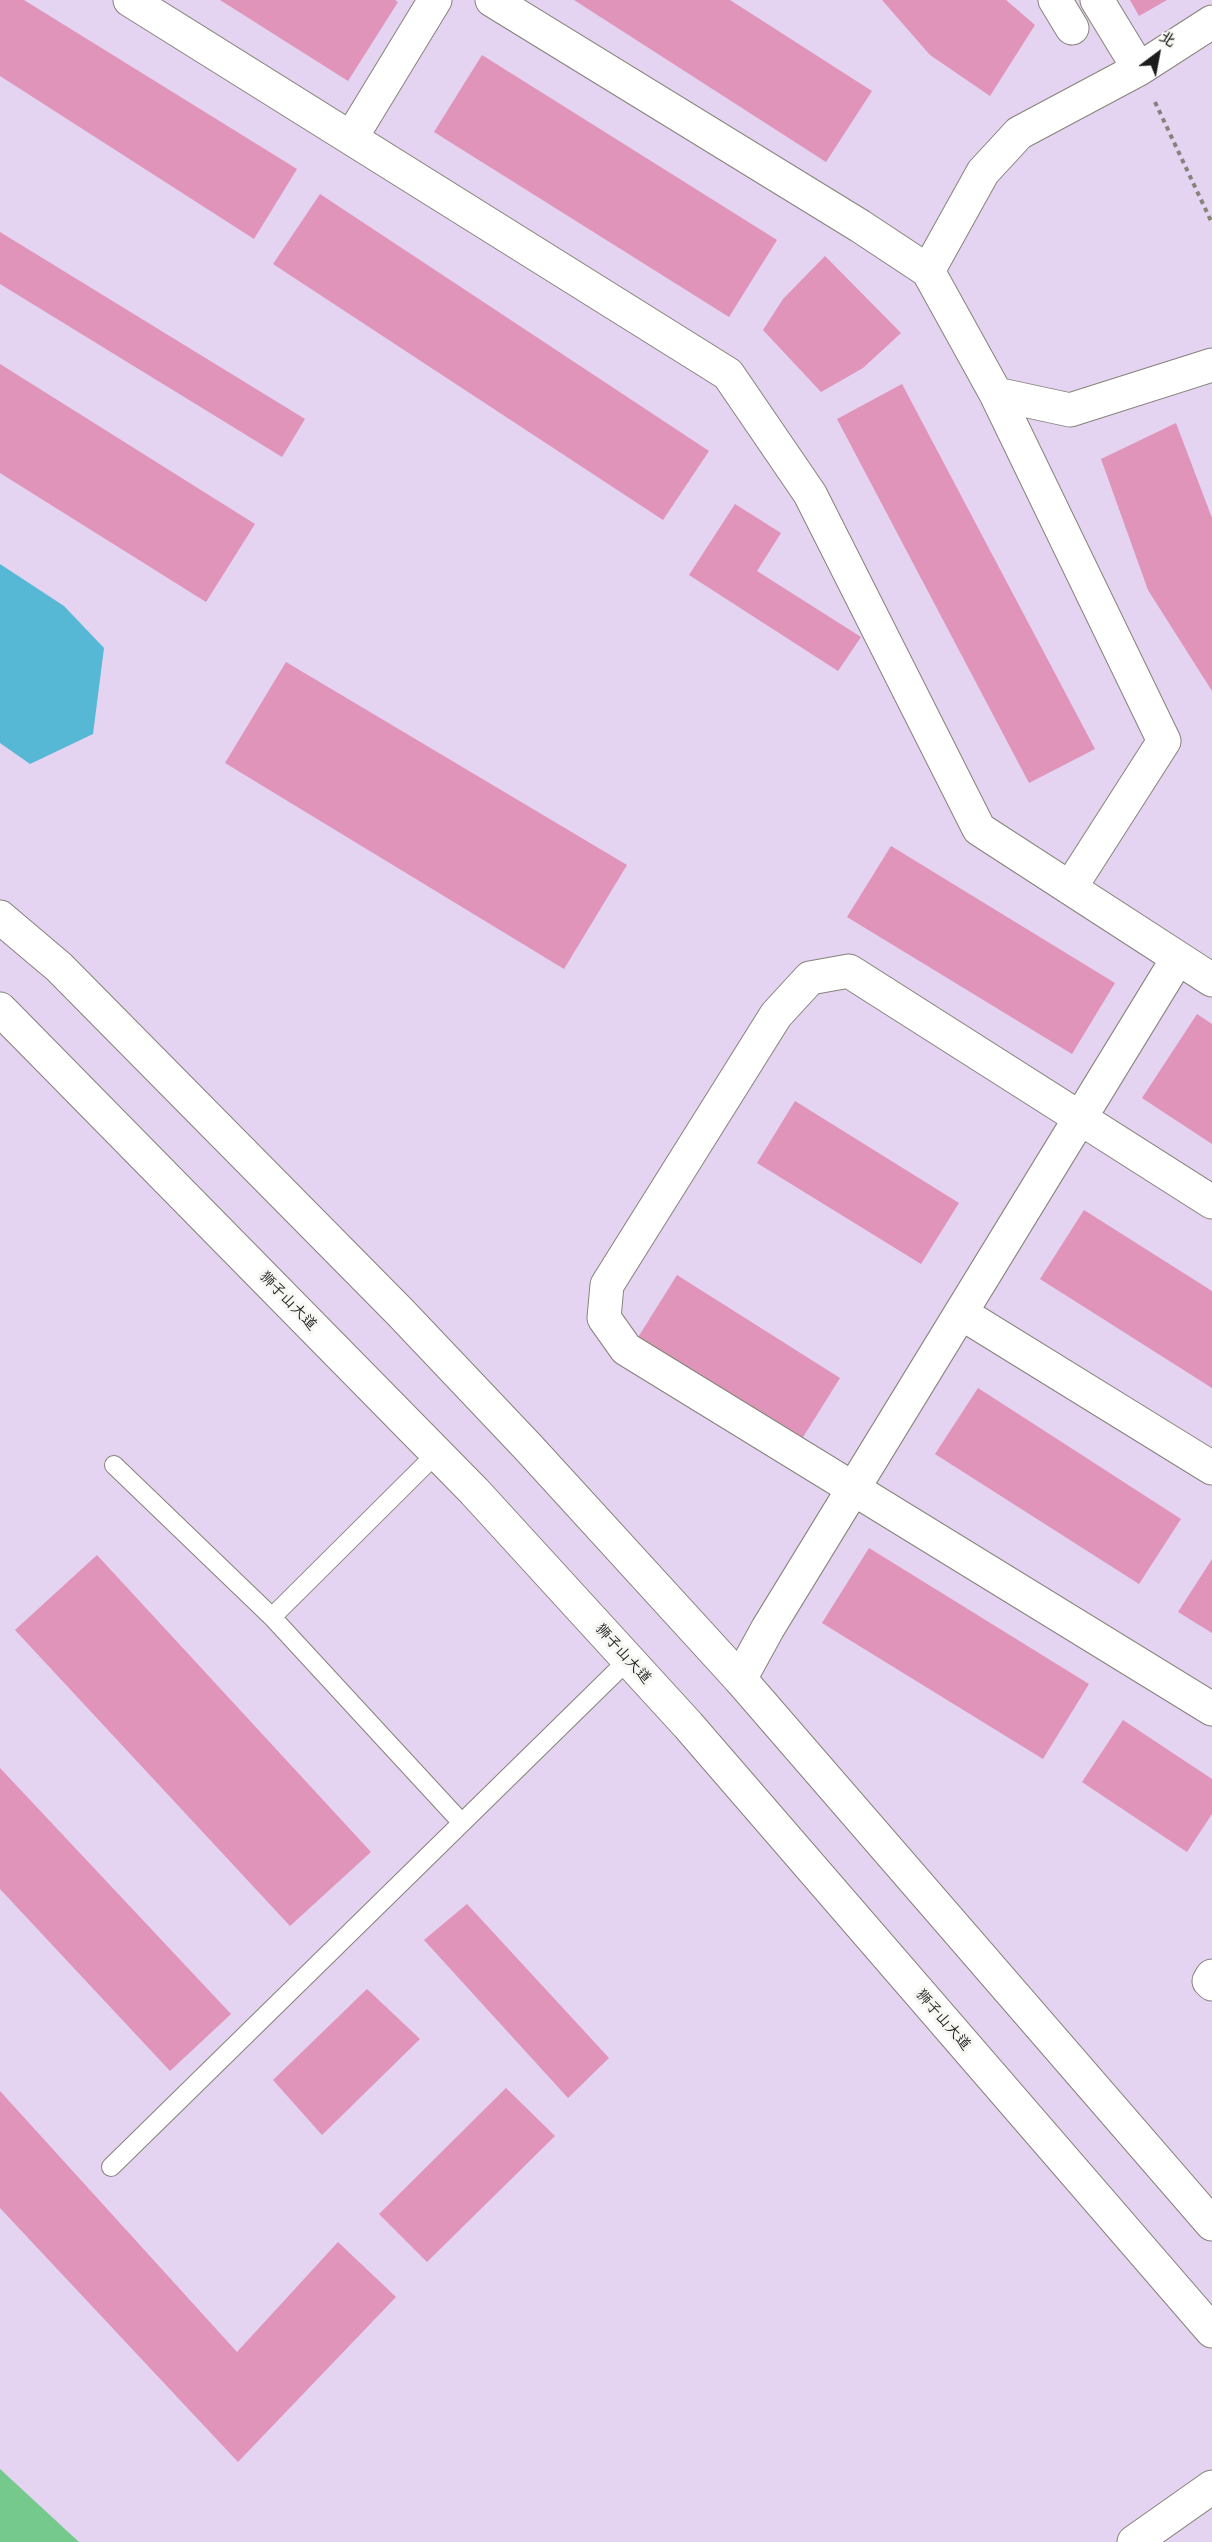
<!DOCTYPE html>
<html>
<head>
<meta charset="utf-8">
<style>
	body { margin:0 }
	#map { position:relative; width:1212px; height:2542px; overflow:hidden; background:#f0ead7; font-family:"Shantell Sans","LXGW WenKai TC",sans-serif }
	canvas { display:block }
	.north { position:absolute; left:1128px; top:24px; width:60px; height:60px; -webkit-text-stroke:4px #f6f6f2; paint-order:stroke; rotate:32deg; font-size:16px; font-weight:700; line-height:24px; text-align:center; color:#1c1c1c }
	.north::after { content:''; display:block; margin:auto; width:21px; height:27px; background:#1c1c1c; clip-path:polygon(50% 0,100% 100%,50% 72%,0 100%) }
</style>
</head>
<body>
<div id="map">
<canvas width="1212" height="2542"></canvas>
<div class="north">北</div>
</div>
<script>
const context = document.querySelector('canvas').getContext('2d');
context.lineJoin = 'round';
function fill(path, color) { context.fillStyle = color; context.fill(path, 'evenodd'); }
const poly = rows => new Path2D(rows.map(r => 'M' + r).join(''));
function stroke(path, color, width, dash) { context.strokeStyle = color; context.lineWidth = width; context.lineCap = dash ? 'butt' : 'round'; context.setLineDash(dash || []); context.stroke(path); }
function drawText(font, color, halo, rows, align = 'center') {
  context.font = font + ' "Shantell Sans","LXGW WenKai TC",sans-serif'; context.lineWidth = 6; context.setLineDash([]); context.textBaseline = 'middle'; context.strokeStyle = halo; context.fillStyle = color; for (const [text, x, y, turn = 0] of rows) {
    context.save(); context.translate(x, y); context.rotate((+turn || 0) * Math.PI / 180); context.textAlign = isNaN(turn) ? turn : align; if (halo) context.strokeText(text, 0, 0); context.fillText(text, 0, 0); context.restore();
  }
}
const built = poly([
	[0,0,1212,0,1212,2542,0,2542]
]);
const green = poly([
	[0,2469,79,2542,0,2542]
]);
const water = poly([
	[0,564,64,606,104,648,93,734,30,764,0,743]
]);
const building = poly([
	[0,0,24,0,297,169,254,239,0,76],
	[220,0,395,0,398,2,348,81],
	[574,0,730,0,872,91,826,162],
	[882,0,1006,0,1035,25,990,96,930,55],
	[1130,0,1167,0,1139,16],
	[482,55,777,240,729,317,434,132],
	[320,194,709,451,663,520,273,264],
	[0,232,305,419,282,457,0,284],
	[825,256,901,333,863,368,821,392,763,330,783,299],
	[0,364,255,524,206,602,0,473],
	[902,384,1095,749,1029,783,837,419],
	[1176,423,1212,518,1212,691,1148,590,1101,459],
	[735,504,781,533,757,571,861,637,838,671,689,575],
	[286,662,627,865,564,969,225,763],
	[891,846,1115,983,1072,1054,847,917],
	[1197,1014,1212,1024,1212,1144,1142,1098],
	[795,1101,959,1203,921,1264,757,1163],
	[1084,1210,1212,1291,1212,1388,1040,1279],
	[677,1275,840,1378,800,1442,637,1339],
	[978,1388,1181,1519,1139,1584,935,1454],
	[869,1548,1089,1684,1043,1759,822,1623],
	[97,1555,371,1852,290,1926,15,1630],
	[1212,1559,1212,1633,1178,1612],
	[1123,1720,1212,1779,1212,1814,1187,1852,1082,1782],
	[0,1768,231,2014,170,2071,0,1889],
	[467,1904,609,2058,568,2098,424,1940],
	[367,1989,420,2039,322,2135,273,2080],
	[506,2088,555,2136,427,2262,379,2214],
	[0,2091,237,2352,338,2242,396,2297,238,2462,0,2208]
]);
const path = poly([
	[1155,102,1212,223]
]);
const service = poly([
	[437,1453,272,1617,462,1823],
	[114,1465,272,1617],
	[111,2167,628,1660]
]);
const minor = poly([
	[130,0,728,374,810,494,979,829,1212,980],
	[492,0,860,226,928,271,983,172,1019,133,1139,69,1212,22],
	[1055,0,1072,28],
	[1097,0,1139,69],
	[351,138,435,0],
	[928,271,996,394,1164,741,1070,888],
	[996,394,1070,410,1212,365],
	[1212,1202,849,971,810,978,776,1015,607,1285,604,1318,626,1349,1212,1709],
	[961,1313,1212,1468],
	[740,1679,768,1628,1178,958],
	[1212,1976,1209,1981,1212,1984],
	[1134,2542,1212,2487]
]);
const tertiary = poly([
	[0,917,59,967,400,1312,528,1447,740,1679,1212,2224],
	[0,1009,474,1491,688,1725,1212,2331]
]);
const streetNames = [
	["狮子山大道",288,1301,46],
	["狮子山大道",623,1654,48],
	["狮子山大道",943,2020,49]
];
fill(built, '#e4d3f1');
fill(green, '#76c98c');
fill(water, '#57b8d5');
fill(building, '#e194b9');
stroke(service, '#86837a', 20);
stroke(minor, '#86837a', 35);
stroke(tertiary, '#86837a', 35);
stroke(path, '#86837a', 4, [4.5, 4.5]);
stroke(service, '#fff', 18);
stroke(minor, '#fff', 33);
stroke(tertiary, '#fff', 33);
drawText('15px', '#1c1c1c', '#f6f6f2', streetNames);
</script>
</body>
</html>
